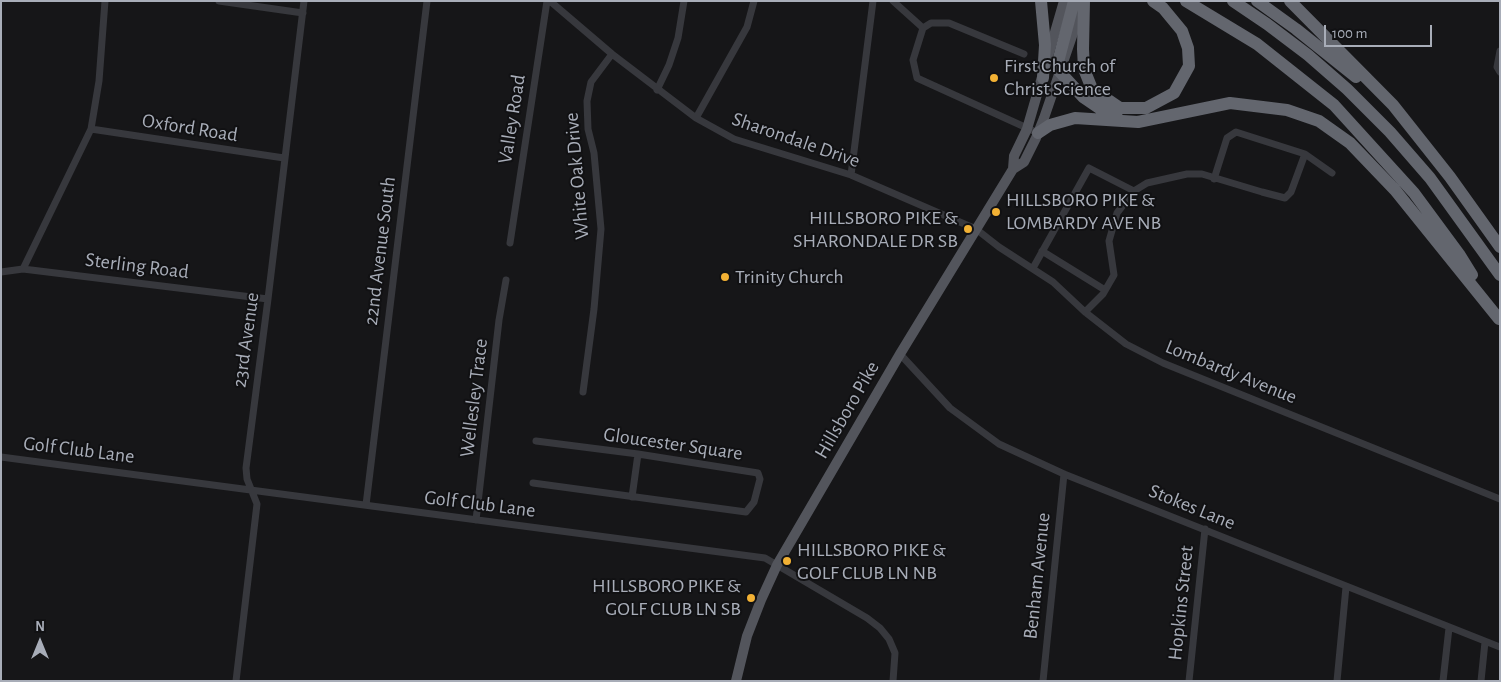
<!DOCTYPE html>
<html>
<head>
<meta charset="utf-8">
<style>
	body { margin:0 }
	#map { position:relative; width:1501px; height:682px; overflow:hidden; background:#161618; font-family:"Alegreya Sans",sans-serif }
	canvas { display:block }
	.frame { position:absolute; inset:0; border:2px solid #a8adb8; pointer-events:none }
	.north { position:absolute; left:15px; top:617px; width:50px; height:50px; -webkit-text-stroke:4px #111113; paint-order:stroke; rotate:0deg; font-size:14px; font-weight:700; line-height:20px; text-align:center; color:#a8adb8 }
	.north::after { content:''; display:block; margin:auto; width:18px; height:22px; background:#a8adb8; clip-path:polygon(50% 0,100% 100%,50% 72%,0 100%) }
	.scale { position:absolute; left:1324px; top:25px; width:108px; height:22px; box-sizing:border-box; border:2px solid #a8adb8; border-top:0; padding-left:6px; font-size:15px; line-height:18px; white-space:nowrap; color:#a8adb8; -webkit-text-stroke:4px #111113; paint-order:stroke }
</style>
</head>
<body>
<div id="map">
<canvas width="1501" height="682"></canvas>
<div class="frame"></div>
<div class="north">N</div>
<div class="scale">100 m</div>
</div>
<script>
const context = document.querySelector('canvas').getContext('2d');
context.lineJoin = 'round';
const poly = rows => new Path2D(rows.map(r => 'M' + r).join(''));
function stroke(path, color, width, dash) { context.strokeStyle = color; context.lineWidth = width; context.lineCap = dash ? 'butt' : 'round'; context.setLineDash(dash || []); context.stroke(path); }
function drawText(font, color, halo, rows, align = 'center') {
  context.font = font + ' "Alegreya Sans",sans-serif'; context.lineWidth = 4; context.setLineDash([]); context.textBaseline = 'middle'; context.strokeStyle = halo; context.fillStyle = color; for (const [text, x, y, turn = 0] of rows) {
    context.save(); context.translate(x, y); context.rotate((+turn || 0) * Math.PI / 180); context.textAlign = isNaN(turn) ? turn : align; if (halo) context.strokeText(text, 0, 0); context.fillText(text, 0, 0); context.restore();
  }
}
const street = poly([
	[219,1,303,13],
	[550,1,612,54,696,118,734,139,851,175,976,229,999,247,1053,282,1085,312,1126,344,1163,363,1500,499],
	[893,1,923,28],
	[1500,51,1497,67,1500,72],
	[1024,54,949,23,931,23,923,28,913,60,917,78,1038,133],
	[657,90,669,65,678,38,684,1],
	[696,118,747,27,754,1],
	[91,129,284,158],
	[851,175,873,1],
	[1214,179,1227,138,1236,132,1305,154,1332,173],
	[510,243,547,1],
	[1042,251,1105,290],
	[1033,268,1089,168,1134,191],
	[23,269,91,129,99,81,105,1],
	[1,272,23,269,268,299],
	[1085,312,1103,294,1114,275,1109,241,1117,213,1134,191,1147,183,1187,174,1202,174,1262,192,1285,198,1291,192,1305,154],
	[900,354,950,408,999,444,1064,474,1500,647],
	[583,392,594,309,601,229,594,153,588,129,587,101,591,82,612,54],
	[1,457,765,558,867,618,880,628,889,639,895,653,893,681],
	[533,483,746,512,754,502,760,479,758,473,638,454,536,441],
	[632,497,638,454],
	[366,505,427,1],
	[476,520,499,320,506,280],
	[236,681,257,504,247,479,246,468,268,299,304,1],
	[1043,681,1064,474],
	[1189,681,1205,529],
	[1337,681,1346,587],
	[1443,681,1449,628],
	[1481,681,1485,642]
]);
const primary = poly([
	[1013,169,1024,162,1036,138,1044,118,1082,7],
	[736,681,747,636,761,600,777,565,900,354,1013,169,1014,156,1027,129,1064,1]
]);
const highway = poly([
	[1041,1,1045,45,1043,78],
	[1074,1,1058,62,1060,72,1083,97,1105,112,1117,117],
	[1084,1,1083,49,1084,69,1092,89,1120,108,1146,108,1174,93,1189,66,1188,48,1182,31,1163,8,1153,1],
	[1186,1,1257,44,1334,105,1414,193,1459,254,1472,275],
	[1233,1,1267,24,1308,55,1347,89,1390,132,1430,178,1500,275],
	[1257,1,1296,29,1356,77],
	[1290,1,1393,105,1450,177,1500,247],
	[1038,133,1050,125,1075,118,1138,122,1230,103,1287,110,1319,121,1350,143,1395,190,1499,319]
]);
const markers = [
	[994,78,5,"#f2b134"],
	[996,212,5,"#f2b134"],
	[968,229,5,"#f2b134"],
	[725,277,5,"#f2b134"],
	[787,561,5,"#f2b134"],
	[751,598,5,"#f2b134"]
];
const poiNames = [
	["First Church of",1004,66],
	["Christ Science",1004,89],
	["HILLSBORO PIKE &",1006,200],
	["LOMBARDY AVE NB",1006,223],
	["HILLSBORO PIKE &",958,218,"right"],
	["SHARONDALE DR SB",958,241,"right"],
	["Trinity Church",735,277],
	["HILLSBORO PIKE &",797,550],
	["GOLF CLUB LN NB",797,573],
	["HILLSBORO PIKE &",741,586,"right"],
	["GOLF CLUB LN SB",741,609,"right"]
];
const streetNames = [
	["Valley Road",512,119,-81],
	["Oxford Road",190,128,9],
	["Sharondale Drive",796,140,19],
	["White Oak Drive",577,176,-95],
	["22nd Avenue South",380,251,-83],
	["Sterling Road",137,266,7],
	["23rd Avenue",246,340,-82],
	["Lombardy Avenue",1231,372,22],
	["Wellesley Trace",474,398,-83],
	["Hillsboro Pike",847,410,-60],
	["Gloucester Square",673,444,8],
	["Golf Club Lane",79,450,7],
	["Golf Club Lane",480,504,7],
	["Stokes Lane",1192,507,22],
	["Benham Avenue",1037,576,-84],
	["Hopkins Street",1181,603,-84]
];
stroke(street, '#37383d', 7);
stroke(primary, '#53555c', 10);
stroke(highway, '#63666e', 12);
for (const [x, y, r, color] of markers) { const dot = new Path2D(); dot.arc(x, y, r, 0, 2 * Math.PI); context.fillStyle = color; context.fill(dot); stroke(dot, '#111113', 2); }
drawText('20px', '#a8adb8', '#111113', poiNames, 'left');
drawText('20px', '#a8adb8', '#111113', streetNames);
</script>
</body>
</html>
